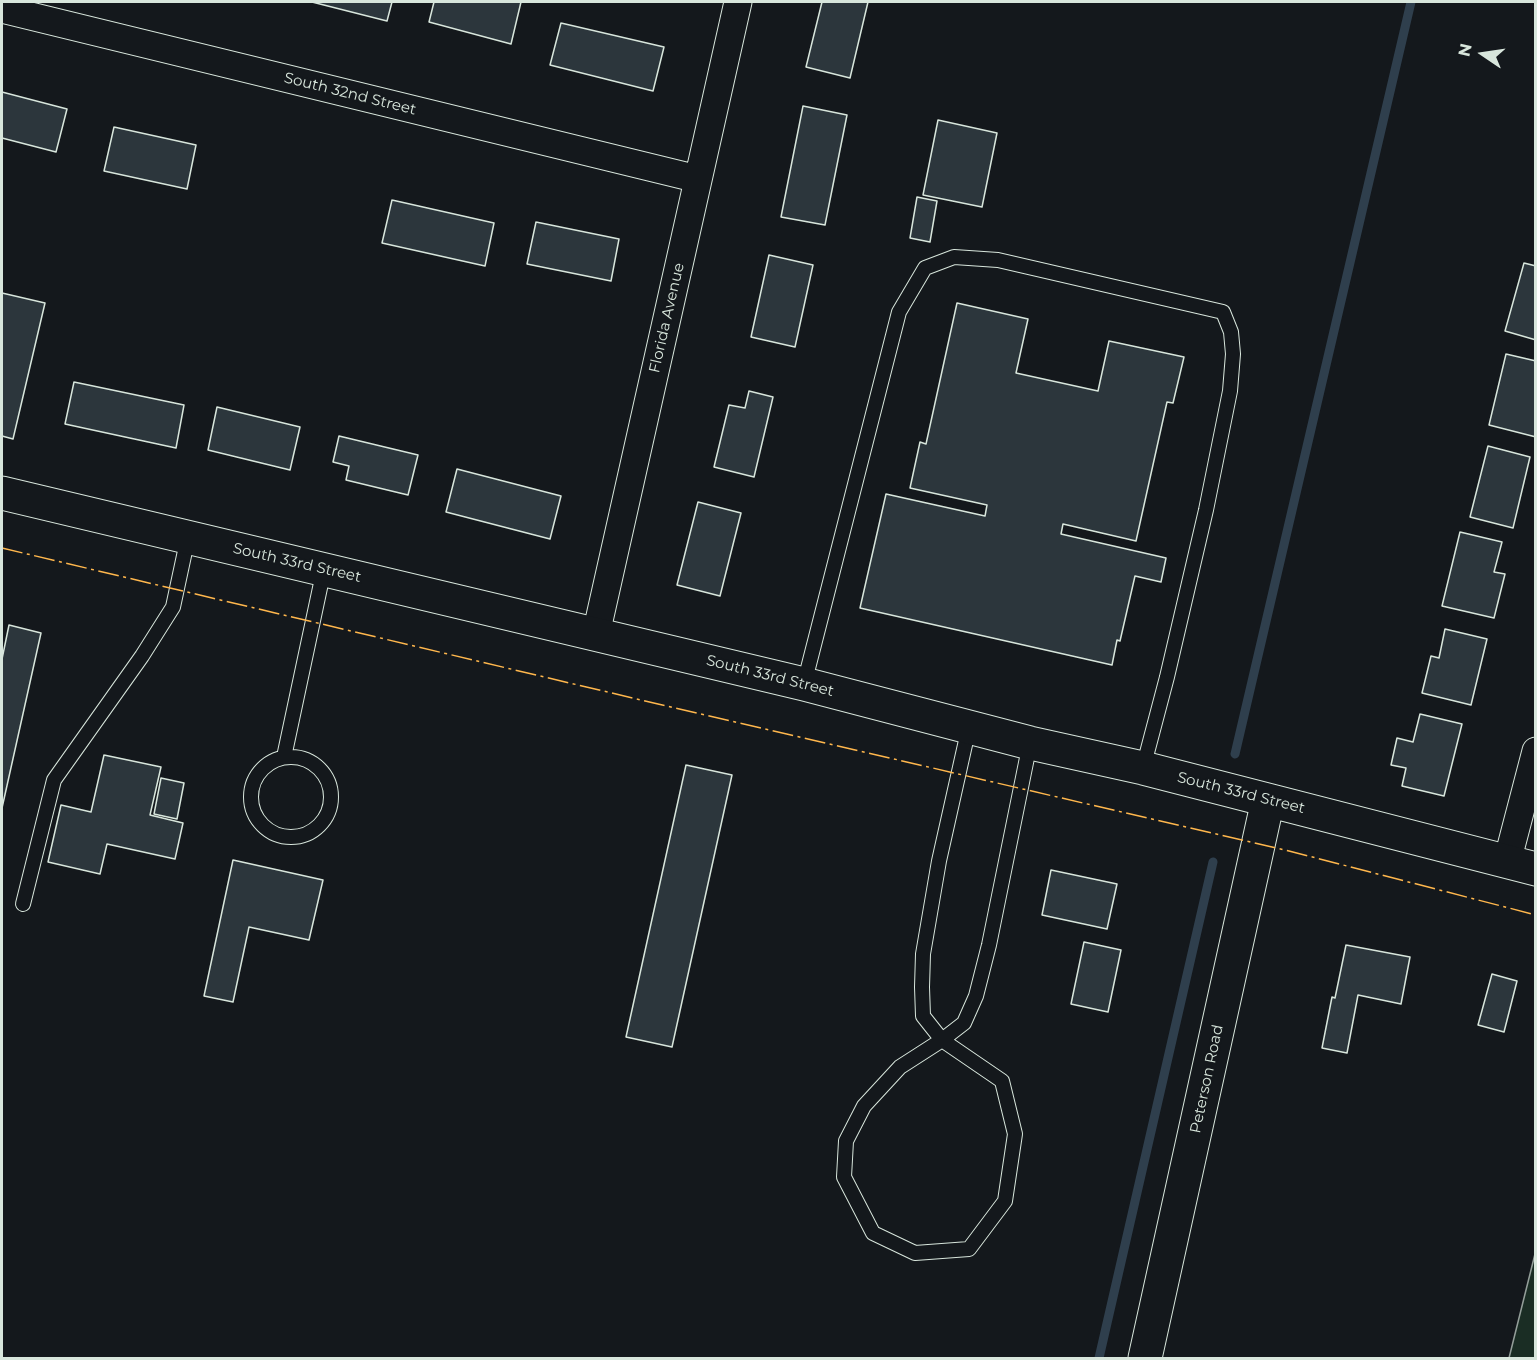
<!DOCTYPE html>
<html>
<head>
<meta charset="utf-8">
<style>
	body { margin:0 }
	#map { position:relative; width:1537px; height:1360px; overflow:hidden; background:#14181c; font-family:Montserrat,sans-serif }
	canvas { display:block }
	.frame { position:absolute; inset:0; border:3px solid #d8e6dc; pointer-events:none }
	.north { position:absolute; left:1453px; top:24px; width:60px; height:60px; -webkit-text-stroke:4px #14181c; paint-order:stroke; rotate:283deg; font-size:16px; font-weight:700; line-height:24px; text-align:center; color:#d8e6dc }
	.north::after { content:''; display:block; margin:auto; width:21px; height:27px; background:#d8e6dc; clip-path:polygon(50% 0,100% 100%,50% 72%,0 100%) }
</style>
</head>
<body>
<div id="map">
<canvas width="1537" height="1360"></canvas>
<div class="frame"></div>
<div class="north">N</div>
</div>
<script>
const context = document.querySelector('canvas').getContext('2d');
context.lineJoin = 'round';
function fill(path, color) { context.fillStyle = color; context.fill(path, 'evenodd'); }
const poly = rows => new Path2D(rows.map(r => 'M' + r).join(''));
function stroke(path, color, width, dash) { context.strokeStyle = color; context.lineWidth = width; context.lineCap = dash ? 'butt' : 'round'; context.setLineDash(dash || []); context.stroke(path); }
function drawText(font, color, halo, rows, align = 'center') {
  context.font = font + ' Montserrat,sans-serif'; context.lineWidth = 4.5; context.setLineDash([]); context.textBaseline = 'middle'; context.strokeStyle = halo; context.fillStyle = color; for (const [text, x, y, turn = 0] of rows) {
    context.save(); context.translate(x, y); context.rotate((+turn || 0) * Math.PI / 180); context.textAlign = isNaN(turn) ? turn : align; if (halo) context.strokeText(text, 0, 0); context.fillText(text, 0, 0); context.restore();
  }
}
const green = poly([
	[1535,1254,1535,1358,1509,1358,1535,1254]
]);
const stream = poly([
	[1235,754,1411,2],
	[1099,1358,1213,862]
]);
const building = poly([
	[312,2,392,2,387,21,312,2],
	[434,2,521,2,511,44,429,22,434,2],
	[822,2,868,2,850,78,806,67,822,2],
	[561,23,664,47,653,91,550,65,561,23],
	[2,92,67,109,56,152,2,138,2,92],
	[803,106,847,115,825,225,781,217,803,106],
	[938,120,997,133,982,207,923,195,938,120],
	[114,127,196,145,187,189,104,171,114,127],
	[917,197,937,201,930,242,910,238,917,197],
	[392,200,494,223,485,266,382,243,392,200],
	[536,222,619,239,611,281,527,264,536,222],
	[769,255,813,265,795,347,751,337,769,255],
	[1524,263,1536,266,1536,340,1505,331,1524,263],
	[2,293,45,303,13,439,2,436,2,293],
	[957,303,1028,319,1016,373,1098,391,1109,341,1184,357,1173,403,1167,402,1136,541,1063,524,1061,534,1166,558,1161,582,1135,576,1120,641,1117,640,1112,665,860,608,886,494,985,516,987,505,910,488,920,442,926,444,957,303],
	[1506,354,1536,361,1536,437,1489,425,1506,354],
	[74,382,184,405,176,448,65,424,74,382],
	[749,391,773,397,754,477,714,467,729,405,745,408,749,391],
	[217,407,300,427,290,470,208,450,217,407],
	[339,436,418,455,408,495,346,480,349,466,333,462,339,436],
	[1488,446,1530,457,1513,528,1470,517,1488,446],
	[457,469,561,496,550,539,446,512,457,469],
	[698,502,741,513,720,596,677,585,698,502],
	[1460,532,1502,542,1494,572,1505,574,1494,618,1442,606,1460,532],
	[9,625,41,633,2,808,2,659,9,625],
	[1445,629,1487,639,1471,705,1422,693,1431,656,1439,658,1445,629],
	[1420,714,1462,724,1444,796,1402,786,1406,768,1391,765,1397,738,1413,742,1420,714],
	[104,755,161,767,150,815,183,823,175,859,107,844,100,874,48,862,61,805,91,812,104,755],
	[686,765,732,775,672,1047,626,1037,686,765],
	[161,778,184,783,177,819,154,814,161,778],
	[233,860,323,880,309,940,249,927,233,1002,204,996,233,860],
	[1051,870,1117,884,1107,929,1042,915,1051,870],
	[1084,942,1121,950,1108,1012,1071,1004,1084,942],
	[1346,945,1410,957,1401,1004,1358,995,1347,1053,1322,1048,1332,997,1335,998,1346,945],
	[1492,974,1517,981,1504,1032,1478,1025,1492,974]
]);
const service = poly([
	[804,684,899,312,925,268,954,257,998,260,1223,312,1231,332,1233,354,1230,391,1206,510,1167,677,1143,768],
	[969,727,939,861,923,954,922,987,923,1016,942,1040,964,1023,976,996,989,945,1030,743],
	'251 797a40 40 0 1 1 80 0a40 40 0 1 1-80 0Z',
	[284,757,324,569],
	[23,904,54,780,142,656,173,607,188,537],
	[942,1040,1002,1081,1015,1134,1005,1201,969,1249,915,1253,873,1233,844,1177,846,1141,864,1106,900,1067,942,1040]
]);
const minor = poly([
	[2,9,698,179],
	[596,634,738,2],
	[1507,862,1536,751]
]);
const tertiary = poly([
	[2,493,804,684,1030,743,1143,768,1536,869],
	[1145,1358,1268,800]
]);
const power = poly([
	[2,548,658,704,1289,851,1536,915]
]);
const streetNames = [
	["South 32nd Street",350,94,14],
	["Florida Avenue",667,318,-77],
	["South 33rd Street",297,563,13],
	["South 33rd Street",770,676,14],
	["South 33rd Street",1241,793,14],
	["Peterson Road",1207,1079,-78]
];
fill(green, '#1a2d24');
stroke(green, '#939e99', 1.5);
stroke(stream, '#2f3f4d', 9);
fill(building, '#2c363c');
stroke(building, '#d8e6dc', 1.5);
stroke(service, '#d8e6dc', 16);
stroke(minor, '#d8e6dc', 29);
stroke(tertiary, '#d8e6dc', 35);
stroke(service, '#14181c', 14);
stroke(minor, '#14181c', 27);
stroke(tertiary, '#14181c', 33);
stroke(power, '#ffb74d', 1.5, [21, 4.5, 3, 4.5]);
drawText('15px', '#d8e6dc', '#14181c', streetNames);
</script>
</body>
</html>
